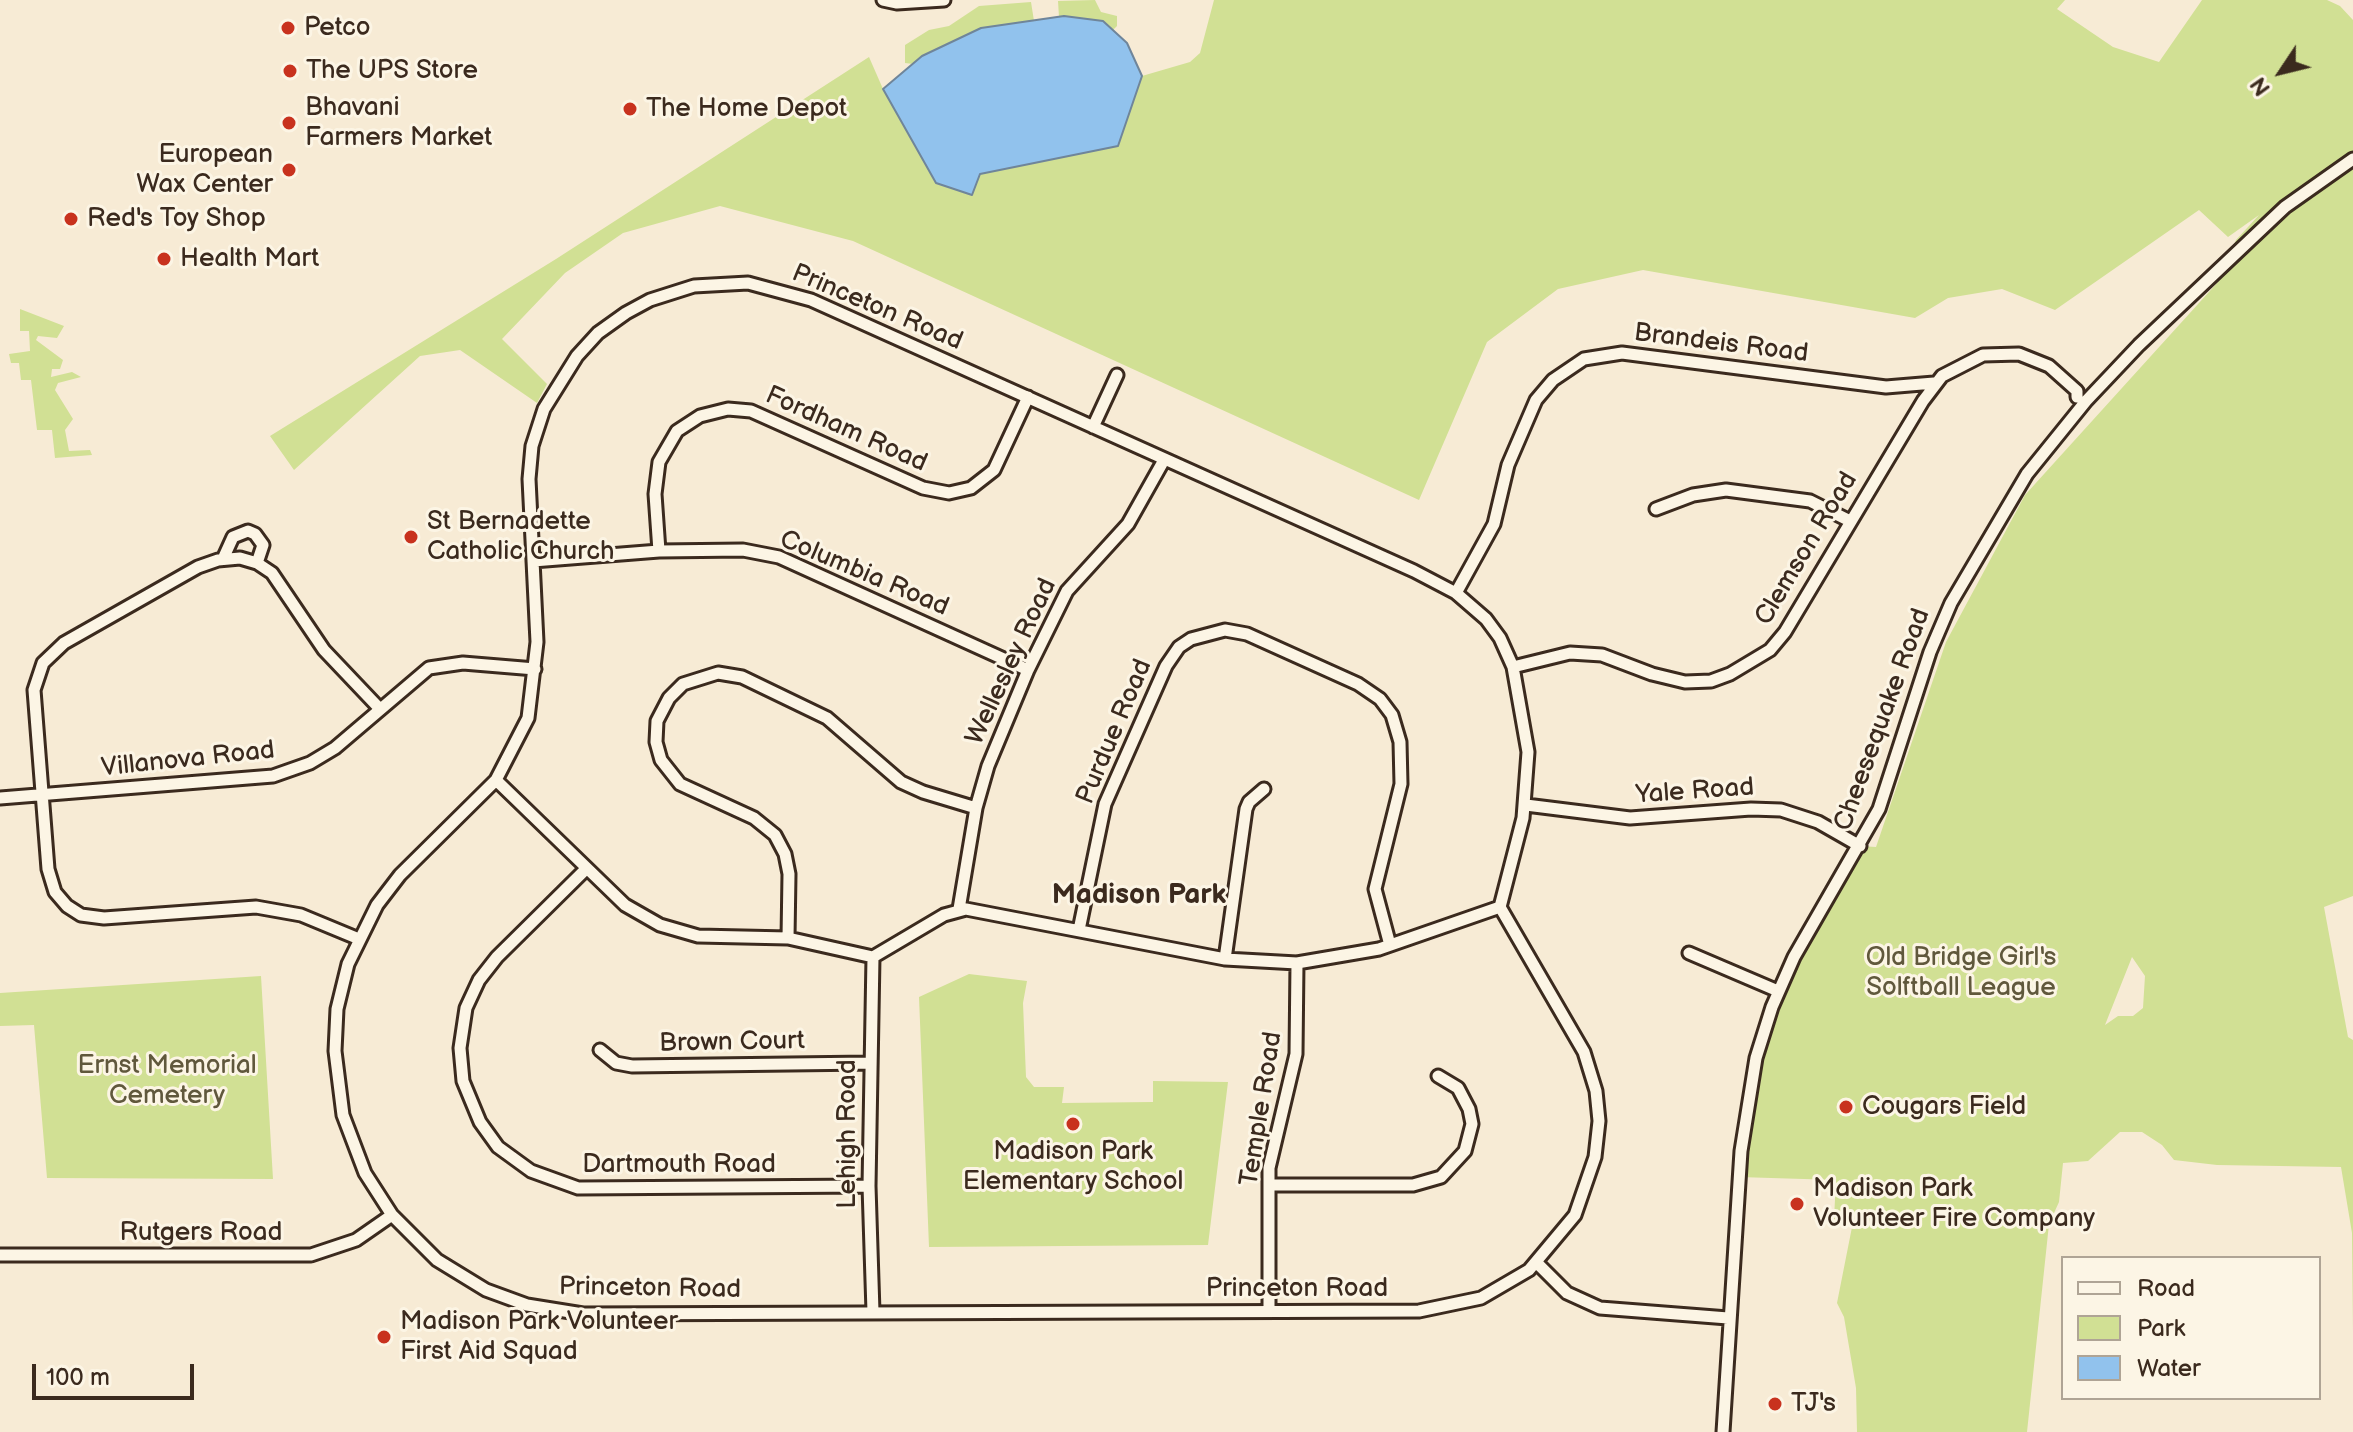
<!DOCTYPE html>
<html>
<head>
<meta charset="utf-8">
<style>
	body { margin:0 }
	#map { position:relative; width:2353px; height:1432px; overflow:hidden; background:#f7ebd5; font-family:"Balsamiq Sans",sans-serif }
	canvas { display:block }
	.legend { position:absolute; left:2061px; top:1256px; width:260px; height:144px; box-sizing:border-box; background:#fcf5e5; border:2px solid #afa495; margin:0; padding:10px 14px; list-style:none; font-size:24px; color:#3b2a1e }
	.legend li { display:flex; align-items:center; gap:16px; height:40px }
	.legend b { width:40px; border:2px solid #afa495 }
	.north { position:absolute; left:2241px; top:32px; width:80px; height:80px; -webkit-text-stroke:6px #fcf5e5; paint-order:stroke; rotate:235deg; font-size:22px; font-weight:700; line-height:32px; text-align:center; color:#3b2a1e }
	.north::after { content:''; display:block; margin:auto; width:28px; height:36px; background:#3b2a1e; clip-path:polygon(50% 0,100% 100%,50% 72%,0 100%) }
	.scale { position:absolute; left:32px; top:1364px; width:162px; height:36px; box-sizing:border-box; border:4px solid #3b2a1e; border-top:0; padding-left:10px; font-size:24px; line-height:28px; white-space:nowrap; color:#3b2a1e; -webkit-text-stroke:6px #fcf5e5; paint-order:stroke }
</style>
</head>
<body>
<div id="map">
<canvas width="2353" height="1432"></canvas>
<ul class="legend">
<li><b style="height:10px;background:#fcf5e5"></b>Road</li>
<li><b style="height:22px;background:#d1e094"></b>Park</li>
<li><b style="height:22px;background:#91c2ed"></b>Water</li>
</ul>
<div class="north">N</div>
<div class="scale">100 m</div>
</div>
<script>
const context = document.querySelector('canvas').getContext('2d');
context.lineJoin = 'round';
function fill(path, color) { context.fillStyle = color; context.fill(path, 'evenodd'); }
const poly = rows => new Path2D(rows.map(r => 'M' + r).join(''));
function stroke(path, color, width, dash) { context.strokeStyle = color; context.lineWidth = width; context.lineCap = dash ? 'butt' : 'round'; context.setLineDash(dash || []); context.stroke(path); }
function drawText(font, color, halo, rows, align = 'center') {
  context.font = font + ' "Balsamiq Sans",sans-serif'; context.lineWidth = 6; context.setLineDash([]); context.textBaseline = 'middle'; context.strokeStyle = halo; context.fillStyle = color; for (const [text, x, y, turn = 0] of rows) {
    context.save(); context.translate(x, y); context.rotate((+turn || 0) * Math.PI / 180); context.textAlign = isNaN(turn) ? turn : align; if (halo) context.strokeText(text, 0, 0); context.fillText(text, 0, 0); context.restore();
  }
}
const green = poly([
	[1095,0,1101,12,1117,16,1117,26,1113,30,1102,21,1059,17,1058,1],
	[1214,0,2065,0,2057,9,2113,47,2159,62,2202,0,2327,0,2340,6,2353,20,2353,896,2324,907,2348,1037,2353,1040,2353,1333,2352,1233,2341,1167,2217,1165,2174,1160,2162,1145,2142,1132,2120,1132,2088,1161,2063,1163,2059,1202,2049,1224,2027,1432,1857,1432,1856,1388,1844,1317,1837,1303,1853,1222,1834,1219,1836,1180,1739,1177,1741,1151,1772,1007,1860,846,1876,847,1946,642,2025,495,2218,282,2236,240,2259,215,2228,237,2199,210,2055,310,2002,289,1948,298,1915,318,1643,270,1558,289,1487,342,1419,500,853,241,720,206,623,233,565,273,502,339,547,384,537,403,460,350,420,356,294,470,270,436,556,259,869,57,883,89,936,183,1118,146,1142,76,1190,62,1200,53],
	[2132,957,2145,976,2143,1008,2133,1016,2118,1016,2105,1025],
	[1031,2,1034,21,981,28,913,64,905,63,905,45,929,30,949,26,979,6],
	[20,309,64,326,57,338,38,336,36,340,63,360,60,369,52,369,51,377,72,372,81,377,58,383,55,390,73,419,65,430,69,451,90,450,92,455,55,458,52,430,37,430,31,380,21,380,19,363,11,363,9,354,30,351,29,331,20,331],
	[969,974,1027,981,1023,1003,1026,1077,1034,1087,1064,1087,1062,1103,1153,1102,1153,1081,1228,1082,1208,1245,929,1247,919,997],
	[261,976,273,1179,47,1178,34,1025,0,1026,0,993]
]);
const water = poly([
	[1064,16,1103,21,1127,43,1142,76,1118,146,980,174,972,195,936,183,883,89,922,56,981,28,1064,16]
]);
const minor = poly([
	[883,0,897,3,944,0],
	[748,283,811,300,1414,571,1456,593,1486,619,1500,638,1513,667,1528,752,1523,818,1500,907,1584,1052,1596,1091,1599,1121,1595,1157,1575,1215,1529,1270,1481,1298,1419,1311,583,1314,527,1305,486,1290,437,1260,392,1215,365,1173,343,1115,335,1051,337,1009,348,964,377,905,400,875,496,780,528,718,537,642,529,479,532,446,544,409,577,356,598,333,626,313,650,300,694,286,748,283],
	[1093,427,1117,375],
	[1656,509,1693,495,1726,490,1810,501,1850,521],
	[659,551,655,494,659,462,677,431,700,416,728,409,751,411,923,488,949,493,971,488,994,470,1028,397],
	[223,559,233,537,248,531,255,534,263,545,257,563],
	[533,561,659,551,743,550,779,557,1028,670],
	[1456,593,1494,524,1508,465,1536,400,1553,380,1584,359,1622,353,1886,387,1934,383],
	[1513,667,1570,653,1602,655,1652,674,1685,682,1711,681,1730,674,1770,650,1785,632,1923,401,1942,376,1983,355,2019,354,2049,366,2077,391,2077,397],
	[496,780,625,905,660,925,698,936,788,938,873,957,944,915,966,909,1225,959,1297,963,1379,949,1500,907],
	[0,798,273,776,310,763,335,748,429,668,463,663,535,669],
	[1526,805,1630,818,1751,809,1781,810,1818,822,1860,846],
	[586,869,497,957,479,980,466,1008,460,1048,463,1081,480,1122,498,1147,531,1171,578,1188,869,1186],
	[959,909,976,808,988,766,1028,670,1067,591,1128,524,1164,460],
	[1079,930,1105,804,1166,666,1179,647,1191,639,1225,630,1247,634,1358,684,1380,699,1392,715,1400,742,1401,784,1375,889,1390,945],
	[788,938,789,874,785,854,775,835,754,818,680,784,661,760,656,742,657,721,669,698,683,684,718,673,742,677,827,718,901,782,923,792,976,808],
	[359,939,301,915,256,907,104,918,81,915,67,906,55,892,48,869,34,690,43,663,64,643,198,567,218,560,240,558,257,563,272,573,324,650,380,709],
	[1689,953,1778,991],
	[873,957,869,1186,873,1312],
	[1225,959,1246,809,1249,802,1264,789],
	[600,1050,616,1063,632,1066,869,1063],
	[1269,1185,1413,1185,1441,1177,1465,1151,1472,1124,1469,1109,1458,1088,1438,1076],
	[0,1255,311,1255,356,1240,392,1215],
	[1537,1263,1567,1293,1600,1308,1728,1318],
	[1269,1311,1269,1168,1296,1054,1297,963],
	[1723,1432,1741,1151,1756,1058,1772,1007,1794,957,1879,809,1930,652,1951,603,2027,474,2086,401,2139,345,2285,207,2353,159]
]);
const markers = [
	[288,28,8,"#c8321e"],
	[290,71,8,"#c8321e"],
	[630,109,8,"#c8321e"],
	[289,123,8,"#c8321e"],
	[289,170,8,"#c8321e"],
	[71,219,8,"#c8321e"],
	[164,259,8,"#c8321e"],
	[411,537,8,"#c8321e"],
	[1846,1107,8,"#c8321e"],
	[1073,1124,8,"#c8321e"],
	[1797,1204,8,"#c8321e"],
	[384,1337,8,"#c8321e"],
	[1775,1404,8,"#c8321e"]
];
const poiNames = [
	["Petco",304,28],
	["The UPS Store",306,71],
	["Bhavani",305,108],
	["Farmers Market",305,138],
	["The Home Depot",646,109],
	["European",273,155,"right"],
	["Wax Center",273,185,"right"],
	["Red's Toy Shop",87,219],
	["Health Mart",180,259],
	["St Bernadette",427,522],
	["Catholic Church",427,552],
	["Cougars Field",1862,1107],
	["Madison Park",1073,1152,"center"],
	["Elementary School",1073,1182,"center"],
	["Madison Park",1813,1189],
	["Volunteer Fire Company",1813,1219],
	["Madison Park Volunteer",400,1322],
	["First Aid Squad",400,1352],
	["TJ's",1791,1404]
];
const streetNames = [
	["Princeton Road",877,308,23],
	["Brandeis Road",1721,344,7],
	["Fordham Road",846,430,24],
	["Clemson Road",1807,549,-59],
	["Columbia Road",864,574,23],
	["Wellesley Road",1012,662,-65],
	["Cheesequake Road",1883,720,-70],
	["Purdue Road",1115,732,-67],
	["Villanova Road",188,760,-6],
	["Yale Road",1695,792,-4],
	["Brown Court",732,1043,-1],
	["Temple Road",1262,1109,-81],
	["Lehigh Road",848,1134,-90],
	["Dartmouth Road",679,1165],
	["Rutgers Road",201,1233],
	["Princeton Road",650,1289,1],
	["Princeton Road",1297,1289]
];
const parkNames = [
	["Old Bridge Girl's",1961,958],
	["Solftball League",1961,988],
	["Ernst Memorial",167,1066],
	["Cemetery",167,1096]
];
const neighbourhoodNames = [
	["Madison Park",1139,896]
];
fill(green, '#d1e094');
fill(water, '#91c2ed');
stroke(water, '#6f859a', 2);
stroke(minor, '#3b2a1e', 17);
stroke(minor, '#fcf5e5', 11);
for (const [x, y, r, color] of markers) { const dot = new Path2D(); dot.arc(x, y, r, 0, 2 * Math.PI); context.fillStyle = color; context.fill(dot); stroke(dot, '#fcf5e5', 3); }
drawText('26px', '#3b2a1e', '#fcf5e5', poiNames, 'left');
drawText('26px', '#3b2a1e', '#fcf5e5', streetNames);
drawText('26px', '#60583c', '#fcf5e5', parkNames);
drawText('bold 28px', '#3b2a1e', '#fcf5e5', neighbourhoodNames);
</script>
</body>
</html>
